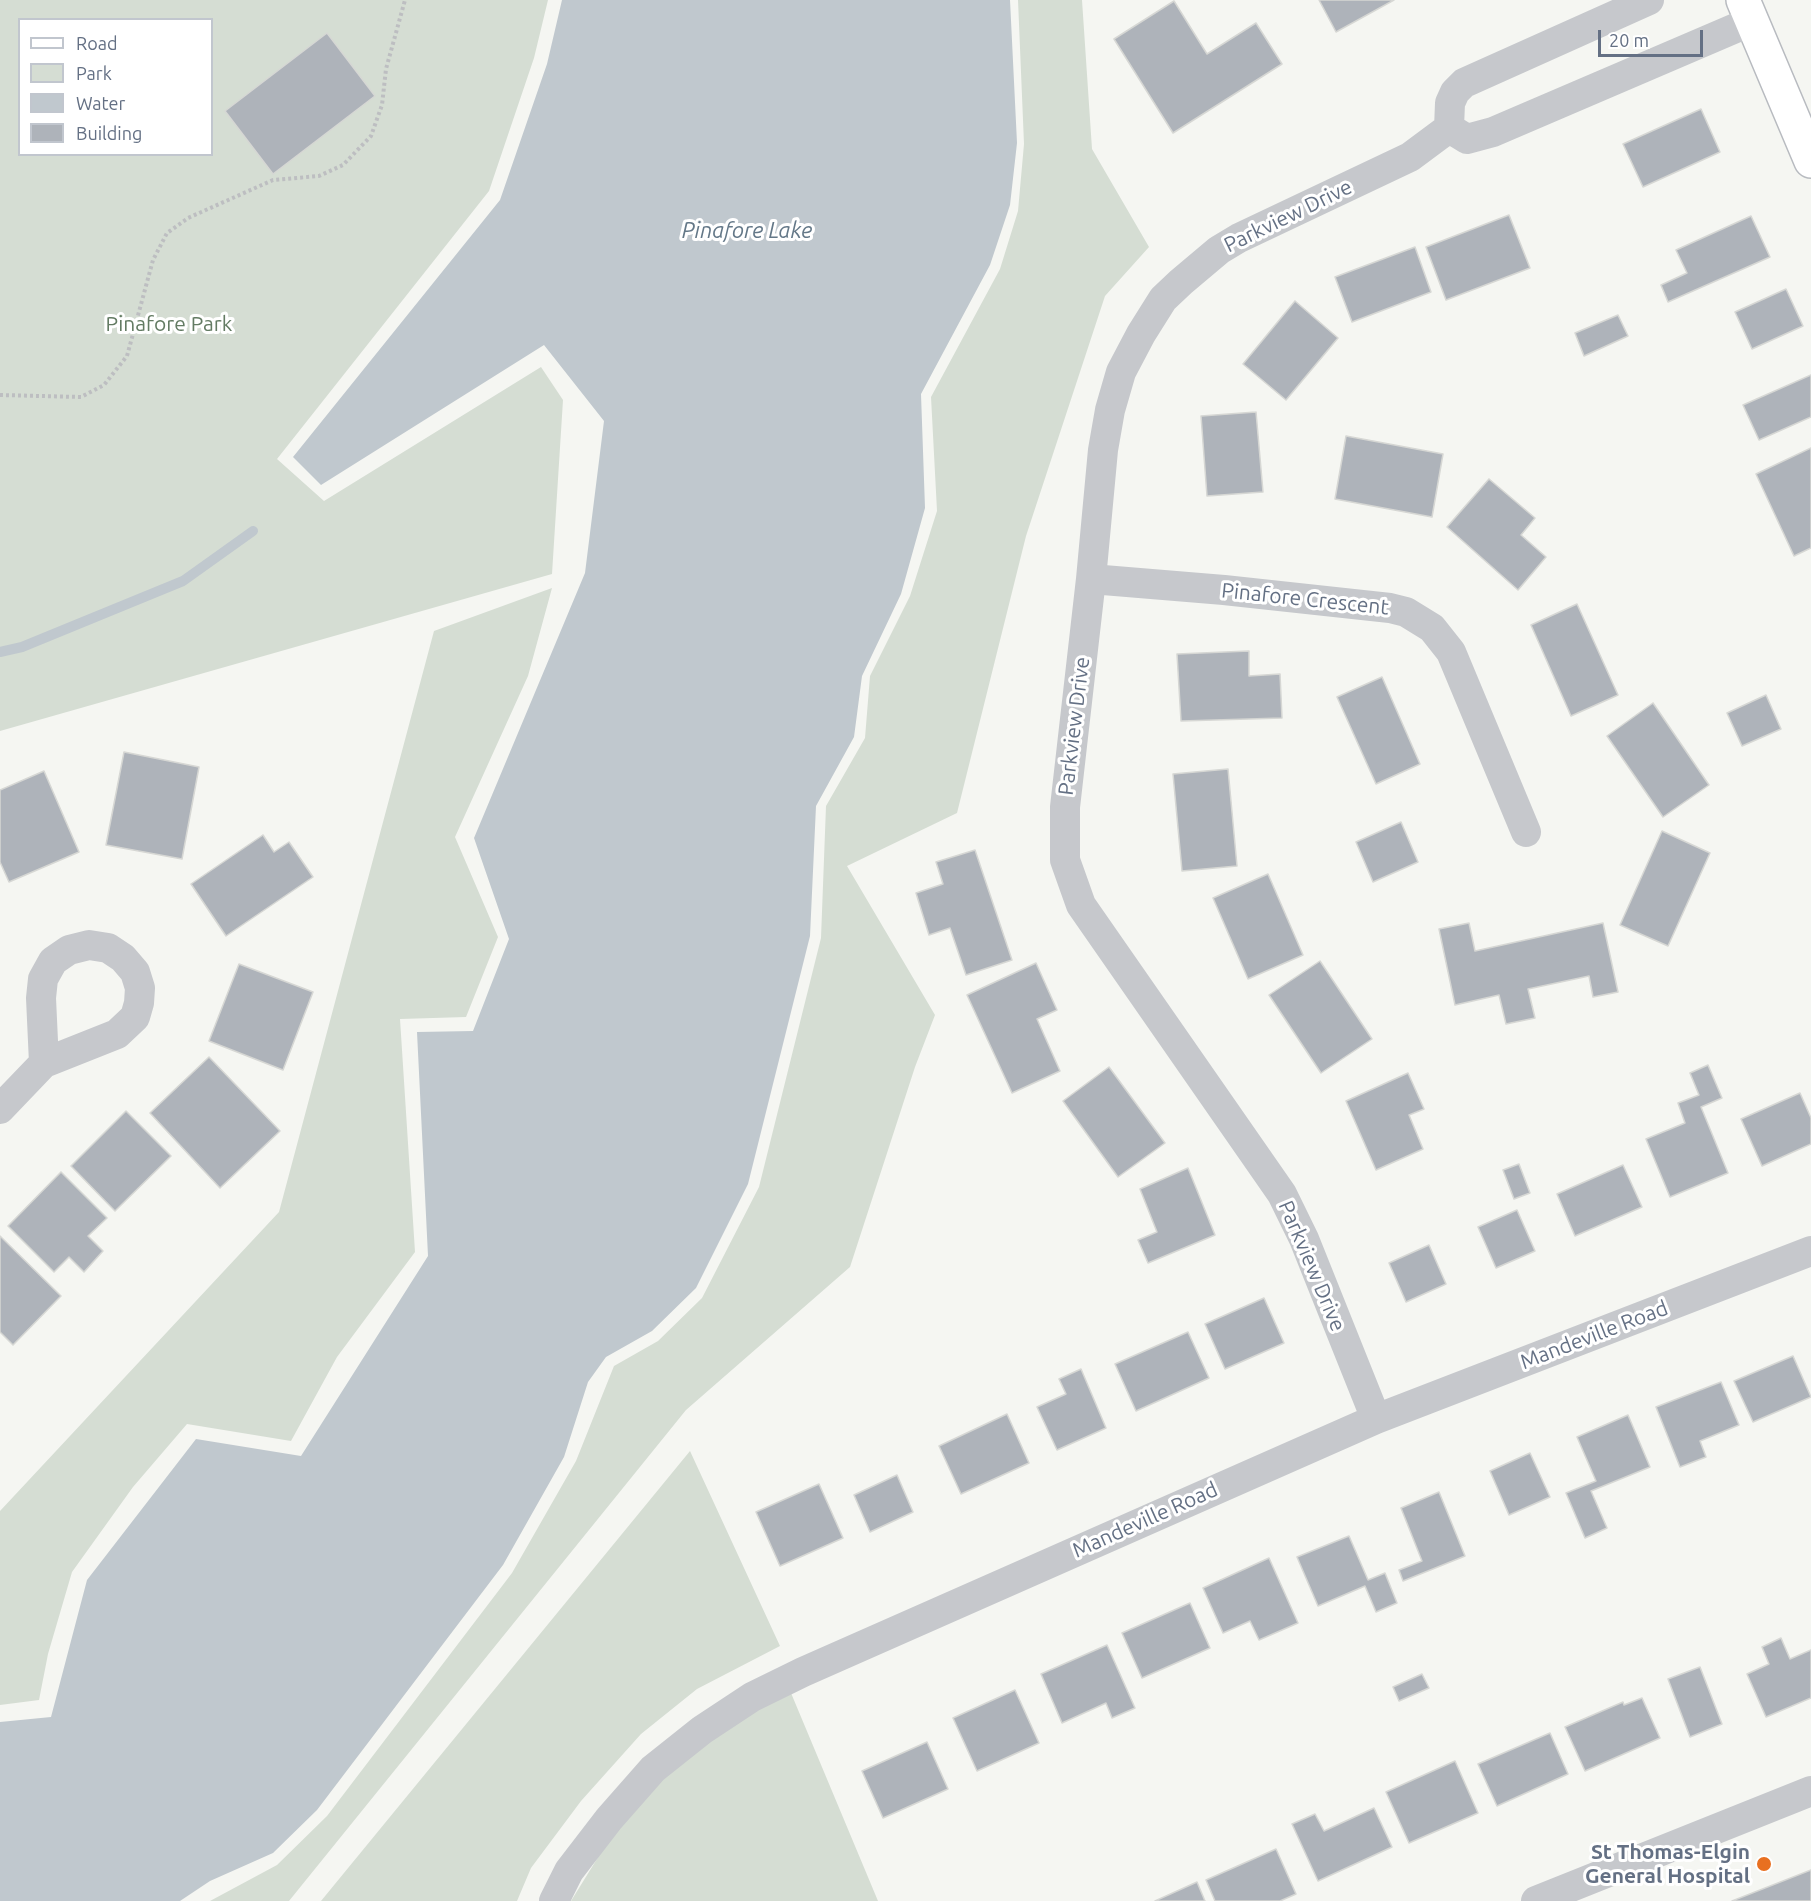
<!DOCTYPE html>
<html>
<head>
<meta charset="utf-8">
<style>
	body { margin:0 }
	#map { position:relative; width:1811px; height:1901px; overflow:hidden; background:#f5f6f2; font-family:Ubuntu,sans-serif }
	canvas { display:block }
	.legend { position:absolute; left:18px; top:18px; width:195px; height:138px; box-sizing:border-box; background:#fff; border:2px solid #c1c6ce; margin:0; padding:8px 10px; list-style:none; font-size:18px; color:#647084 }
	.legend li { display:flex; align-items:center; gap:12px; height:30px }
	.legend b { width:30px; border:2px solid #c1c6ce }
	.scale { position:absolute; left:1598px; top:30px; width:105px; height:27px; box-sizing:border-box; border:3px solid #647084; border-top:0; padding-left:8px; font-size:18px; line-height:21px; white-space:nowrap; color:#647084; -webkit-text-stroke:4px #fff; paint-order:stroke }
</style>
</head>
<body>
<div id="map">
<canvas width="1811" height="1901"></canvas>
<ul class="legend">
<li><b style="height:8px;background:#fff"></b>Road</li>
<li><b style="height:16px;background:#d5ddd3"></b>Park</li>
<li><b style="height:16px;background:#c0c8ce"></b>Water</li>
<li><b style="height:16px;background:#aeb3ba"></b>Building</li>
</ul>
<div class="scale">20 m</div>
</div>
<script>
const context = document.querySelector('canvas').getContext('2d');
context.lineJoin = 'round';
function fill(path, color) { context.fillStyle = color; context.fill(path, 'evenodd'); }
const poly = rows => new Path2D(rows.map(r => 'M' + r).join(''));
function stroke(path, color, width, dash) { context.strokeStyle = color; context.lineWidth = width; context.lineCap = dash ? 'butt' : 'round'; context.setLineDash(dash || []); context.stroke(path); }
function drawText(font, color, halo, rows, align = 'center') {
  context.font = font + ' Ubuntu,sans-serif'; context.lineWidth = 6; context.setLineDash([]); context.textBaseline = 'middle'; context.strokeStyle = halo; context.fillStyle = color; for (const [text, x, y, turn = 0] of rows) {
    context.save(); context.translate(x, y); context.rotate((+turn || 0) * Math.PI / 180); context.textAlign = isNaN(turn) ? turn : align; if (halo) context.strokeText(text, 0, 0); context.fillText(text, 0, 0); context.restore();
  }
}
const green = poly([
	[0,0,548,0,534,58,489,191,277,459,324,501,541,367,563,400,552,574,0,731],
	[20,20,212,20,212,154,20,154],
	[1018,0,1082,0,1092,149,1149,247,1105,296,1026,536,957,813,847,866,935,1015,915,1067,850,1267,686,1410,289,1901,210,1901,277,1865,327,1816,512,1573,576,1461,614,1366,658,1341,702,1298,759,1187,821,938,826,806,865,738,870,676,910,596,937,511,931,397,1000,269,1018,211,1024,144],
	[552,588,528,676,455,837,498,937,466,1017,400,1019,415,1252,337,1357,291,1441,187,1424,133,1487,72,1572,48,1654,39,1700,0,1705,0,1511,279,1212,434,631],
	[690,1451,780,1646,697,1689,641,1734,581,1801,531,1868,517,1901,321,1901],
	[791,1693,878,1901,571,1901,613,1833,660,1779,722,1727]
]);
const water = poly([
	[562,0,1010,0,1017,143,1010,205,990,265,921,394,925,508,901,594,862,676,854,737,816,806,810,936,748,1184,696,1288,652,1331,606,1357,588,1382,564,1457,503,1565,317,1810,273,1853,210,1881,180,1901,0,1901,0,1722,51,1717,87,1580,196,1439,301,1456,428,1256,417,1032,473,1031,509,939,474,838,585,573,604,421,544,345,321,485,293,457,500,200,547,64]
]);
const stream = poly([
	[0,652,22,647,183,581,253,531]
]);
const building = poly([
	[1319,0,1394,0,1336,32,1319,0],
	[1174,1,1207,54,1256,23,1282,64,1173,133,1114,39,1174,1],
	[327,33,375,96,273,174,225,111,327,33],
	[1701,109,1720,152,1643,187,1623,144,1701,109],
	[1509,215,1530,268,1446,300,1426,247,1509,215],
	[1751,216,1770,257,1668,302,1661,285,1687,273,1676,250,1751,216],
	[1415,247,1431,292,1352,322,1335,277,1415,247],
	[1786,289,1803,326,1752,349,1735,312,1786,289],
	[1295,301,1338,338,1286,400,1243,364,1295,301],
	[1618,315,1628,336,1584,356,1575,333,1618,315],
	[1811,375,1811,417,1759,440,1743,405,1811,375],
	[1256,412,1263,492,1207,496,1201,416,1256,412],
	[1346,436,1443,454,1432,517,1335,499,1346,436],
	[1811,448,1811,548,1794,556,1756,474,1811,448],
	[1489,479,1535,518,1521,535,1546,557,1518,590,1447,527,1489,479],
	[1577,604,1618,695,1571,716,1531,625,1577,604],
	[1249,651,1249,676,1280,674,1282,718,1181,721,1177,654,1249,651],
	[1382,677,1420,764,1376,784,1337,697,1382,677],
	[1766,695,1781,729,1742,746,1727,713,1766,695],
	[1653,703,1709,785,1663,817,1607,736,1653,703],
	[124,752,199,767,182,859,106,845,124,752],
	[1228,769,1237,866,1182,871,1173,774,1228,769],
	[44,771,79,852,9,882,0,862,0,790,44,771],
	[1401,822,1418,862,1373,882,1356,842,1401,822],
	[1662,831,1710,853,1668,946,1620,925,1662,831],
	[263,835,274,852,289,842,313,877,226,936,191,884,263,835],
	[975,850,1012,960,966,975,950,928,929,935,916,893,943,884,936,862,975,850],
	[1268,874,1303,955,1248,979,1213,898,1268,874],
	[1469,923,1475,951,1603,923,1618,992,1593,997,1589,976,1528,989,1535,1018,1506,1024,1499,995,1455,1005,1439,929,1469,923],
	[1320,961,1372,1039,1321,1073,1269,995,1320,961],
	[1036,963,1057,1010,1037,1019,1060,1071,1012,1093,967,995,1036,963],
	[239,964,313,992,283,1070,209,1041,239,964],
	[209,1057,280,1131,220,1188,150,1113,209,1057],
	[1708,1065,1722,1098,1701,1107,1728,1173,1670,1197,1646,1139,1685,1123,1678,1103,1699,1095,1690,1073,1708,1065],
	[1109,1067,1165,1143,1118,1177,1063,1101,1109,1067],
	[1408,1073,1424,1109,1409,1115,1423,1149,1376,1170,1346,1101,1408,1073],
	[1800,1093,1811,1118,1811,1144,1762,1166,1741,1119,1800,1093],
	[126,1111,171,1156,115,1211,71,1166,126,1111],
	[1519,1164,1530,1193,1514,1199,1503,1170,1519,1164],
	[1623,1165,1642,1207,1575,1236,1557,1194,1623,1165],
	[1188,1168,1215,1235,1148,1263,1138,1240,1157,1232,1140,1189,1188,1168],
	[61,1172,107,1218,88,1236,103,1251,84,1272,69,1257,54,1272,8,1226,61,1172],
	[1517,1210,1535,1251,1496,1268,1478,1227,1517,1210],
	[0,1236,61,1296,13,1345,0,1332,0,1236],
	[1429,1245,1446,1284,1406,1302,1389,1263,1429,1245],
	[1264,1298,1284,1343,1225,1369,1205,1324,1264,1298],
	[1188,1332,1209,1378,1136,1411,1115,1364,1188,1332],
	[1793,1356,1811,1397,1753,1422,1734,1381,1793,1356],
	[1081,1369,1106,1428,1057,1450,1037,1407,1066,1394,1059,1379,1081,1369],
	[1721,1382,1739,1425,1700,1441,1706,1457,1680,1467,1656,1407,1721,1382],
	[1007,1414,1029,1463,961,1494,939,1446,1007,1414],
	[1628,1415,1650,1467,1591,1491,1607,1528,1585,1538,1566,1493,1596,1481,1577,1437,1628,1415],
	[1530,1453,1550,1497,1509,1515,1490,1471,1530,1453],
	[897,1475,913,1512,870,1532,854,1495,897,1475],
	[819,1484,843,1538,780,1566,756,1512,819,1484],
	[1439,1492,1465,1556,1403,1581,1399,1570,1422,1561,1401,1508,1439,1492],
	[1349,1536,1368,1580,1385,1573,1397,1603,1376,1612,1365,1586,1318,1606,1297,1557,1349,1536],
	[1269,1558,1298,1623,1259,1640,1250,1621,1223,1633,1203,1588,1269,1558],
	[1190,1603,1210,1648,1142,1678,1122,1633,1190,1603],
	[1781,1638,1790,1659,1811,1650,1811,1698,1766,1717,1747,1674,1769,1664,1762,1647,1781,1638],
	[1107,1645,1135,1708,1112,1718,1106,1703,1062,1723,1041,1674,1107,1645],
	[1700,1667,1722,1724,1690,1737,1668,1679,1700,1667],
	[1422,1674,1429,1688,1399,1701,1393,1687,1422,1674],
	[1015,1690,1039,1743,977,1771,953,1718,1015,1690],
	[1642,1698,1660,1738,1585,1771,1565,1727,1623,1702,1624,1705,1642,1698],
	[1550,1733,1568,1774,1497,1806,1478,1764,1550,1733],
	[927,1742,948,1789,883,1818,862,1771,927,1742],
	[1455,1761,1478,1813,1409,1843,1386,1792,1455,1761],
	[1374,1808,1392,1847,1318,1881,1292,1824,1315,1814,1324,1831,1374,1808],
	[1276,1849,1296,1894,1280,1901,1215,1901,1206,1880,1276,1849],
	[1811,1870,1811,1901,1732,1901,1811,1870],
	[1197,1882,1205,1901,1155,1901,1197,1882]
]);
const path = poly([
	[0,395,81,397,104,385,127,356,153,260,167,233,188,218,273,180,319,176,343,165,371,136,382,105,386,69,405,0]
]);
const minor = poly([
	[1649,0,1464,83,1455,92,1450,103,1449,128,1467,139,1493,132,1752,21],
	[1091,579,1224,590,1390,608,1406,612,1432,628,1451,652,1526,832],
	[0,1109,44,1063,117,1034,135,1017,139,1003,140,988,135,972,123,958,108,948,89,945,69,950,53,961,43,979,41,998,44,1063],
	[1376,1419,1304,1239,1282,1194,1081,905,1065,860,1065,807,1091,579,1103,450,1110,410,1121,372,1141,334,1163,299,1181,282,1219,250,1239,238,1410,157,1449,128],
	[554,1901,569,1871,609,1819,653,1769,702,1730,752,1697,803,1672,1376,1419,1811,1251],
	[1536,1901,1811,1791]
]);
const secondary = poly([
	[1743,0,1811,161]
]);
const markers = [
	[1764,1864,8,"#e87020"]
];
const streetNames = [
	["Parkview Drive",1288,216,-26],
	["Pinafore Crescent",1305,599,6],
	["Parkview Drive",1074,726,-83],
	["Parkview Drive",1312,1266,67],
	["Mandeville Road",1594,1335,-21],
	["Mandeville Road",1145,1520,-24]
];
const parkNames = [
	["Pinafore Park",169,324]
];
const poiNames = [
	["St Thomas-Elgin",1750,1852],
	["General Hospital",1750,1876]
];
const waterNames = [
	["Pinafore Lake",747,231]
];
fill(green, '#d5ddd3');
fill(water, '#c0c8ce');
stroke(stream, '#c0c8ce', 10);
fill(building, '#aeb3ba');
stroke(building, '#d6d7d4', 1.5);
stroke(secondary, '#b8bbc0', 36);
stroke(path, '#bdbec1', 4, [3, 3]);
stroke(minor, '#c6c8cc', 30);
stroke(secondary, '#fff', 33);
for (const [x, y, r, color] of markers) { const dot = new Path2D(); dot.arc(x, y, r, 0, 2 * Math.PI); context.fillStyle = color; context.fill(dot); stroke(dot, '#fff', 2); }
drawText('21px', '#647084', '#fff', streetNames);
drawText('21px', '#637b63', '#fff', parkNames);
drawText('bold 21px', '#647084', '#fff', poiNames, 'right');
drawText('italic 22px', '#647888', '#fff', waterNames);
</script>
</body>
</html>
